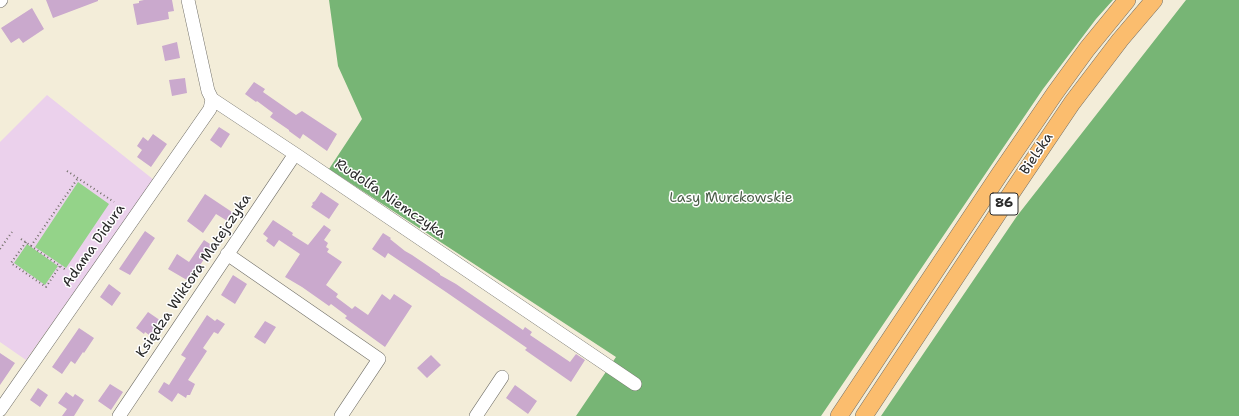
<!DOCTYPE html>
<html>
<head>
<meta charset="utf-8">
<style>
	body { margin:0 }
	canvas { display:block; background:#f3edd9 }
</style>
</head>
<body>
<canvas width="1239" height="416"></canvas>
<script>
const context = document.querySelector('canvas').getContext('2d');
context.lineJoin = 'round';
function fill(path, color) { context.fillStyle = color; context.fill(path, 'evenodd'); }
const poly = rows => new Path2D(rows.map(r => 'M' + r).join(''));
function stroke(path, color, width, dash) { context.strokeStyle = color; context.lineWidth = width; context.lineCap = dash ? 'butt' : 'round'; context.setLineDash(dash || []); context.stroke(path); }
function drawText(font, color, halo, rows, align = 'center') {
  context.font = font + ' "Shantell Sans",sans-serif'; context.lineWidth = 3; context.setLineDash([]); context.textBaseline = 'middle'; context.strokeStyle = halo; context.fillStyle = color; for (const [text, x, y, turn = 0] of rows) {
    context.save(); context.translate(x, y); context.rotate((+turn || 0) * Math.PI / 180); context.textAlign = isNaN(turn) ? turn : align; if (halo) context.strokeText(text, 0, 0); context.fillText(text, 0, 0); context.restore();
  }
}
const built = poly([
	[47,95,154,180,26,360,0,342,0,142]
]);
const green = poly([
	[78,182,109,204,66,268,35,247],
	[27,244,58,266,45,285,14,263]
]);
const forest = poly([
	[329,0,1113,0,1096,19,1043,89,821,416,576,416,616,357,329,169,362,119,338,66],
	[1186,0,1239,0,1239,416,881,416,1017,216]
]);
const building = poly([
	[46,0,98,0,98,1,53,18],
	[144,0,172,0,174,11,168,12,169,19,137,25,133,4,139,3,139,1],
	[32,8,44,29,23,43,19,38,11,43,1,28],
	[177,42,180,58,165,61,162,46],
	[185,78,187,93,172,96,169,80],
	[254,82,265,89,263,92,296,115,302,111,337,134,327,151,303,134,300,139,289,131,289,130,270,117,273,113,257,101,256,102,245,94],
	[219,127,230,134,221,148,210,140],
	[153,134,167,144,151,167,137,157,142,150,137,146,143,137,148,141],
	[321,192,339,204,329,219,311,207,313,204,312,203,315,201],
	[205,194,235,214,229,222,216,214,203,233,187,221],
	[273,220,293,233,292,235,308,245,324,225,331,230,324,240,328,243,326,247,329,249,327,252,342,262,326,285,338,294,336,297,352,309,355,306,368,315,382,294,390,300,394,294,412,306,385,347,345,318,347,316,331,304,329,306,302,287,285,277,300,254,279,240,274,247,266,241,268,238,263,234],
	[145,231,155,238,130,275,119,269],
	[383,233,391,238,390,239,405,251,412,255,440,274,440,275,456,284,523,330,525,327,532,332,530,335,570,362,576,354,585,360,571,382,525,350,527,348,446,292,388,253,385,258,372,249],
	[204,240,213,246,198,268,201,270,192,283,168,269,177,254,189,262],
	[233,275,247,284,235,304,221,295],
	[109,284,121,293,112,306,100,297],
	[148,312,164,323,153,338,145,332,144,334,136,328],
	[207,315,215,321,217,319,225,324,218,334,214,332,203,348,207,351,188,380,195,384,190,395,187,395,186,398,178,393,172,402,158,392,164,382,169,385,186,358,181,355],
	[265,321,276,327,265,344,254,337],
	[79,328,94,338,84,353,83,352,75,364,71,361,62,374,52,367],
	[0,353,15,363,0,385],
	[431,355,441,365,427,378,417,368],
	[110,384,123,392,111,410,98,401],
	[515,385,537,401,528,414,506,398],
	[38,388,48,395,40,407,30,400],
	[66,392,73,397,75,394,84,400,74,416,62,416,67,409,58,403]
]);
const path = poly([
	[67,171,114,202],
	[21,239,66,270],
	[26,242,11,263,46,287,60,266],
	[31,246,78,178],
	[0,249,12,232]
]);
const minor = poly([
	[188,0,208,91,212,99,295,154,635,384],
	[0,1,1,0],
	[227,254,379,359,341,416],
	[0,410,210,109,212,99],
	[119,416,295,154],
	[476,416,502,377]
]);
const major = poly([
	[839,416,999,175,1055,93,1087,49,1127,0],
	[864,416,1014,189,1072,103,1120,40,1154,0]
]);
const shields = [
	[1004,204,28]
];
const shieldNames = [
	["86",1004,204]
];
const streetNames = [
	["Bielska",1037,154,-56],
	["Rudolfa Niemczyka",390,199,34],
	["Adama Didura",94,246,-55],
	["Księdza Wiktora Matejczyka",194,276,-56]
];
const parkNames = [
	["Lasy Murckowskie",731,198]
];
fill(built, '#ebd1ec');
fill(green, '#94d389');
fill(forest, '#77b575');
fill(building, '#caa9cd');
stroke(minor, '#716f68', 14);
stroke(major, '#716f68', 18);
stroke(path, '#716f68', 2, [1, 3]);
stroke(minor, '#fff', 13);
stroke(major, '#fbbd6e', 17);
for (const [x, y, w] of shields) { const box = new Path2D(); box.roundRect(x - w / 2, y - 11, w, 22, 3); context.fillStyle = '#fff'; context.fill(box); stroke(box, '#2b2b2b', 1); }
drawText('bold 13px', '#2b2b2b', null, shieldNames);
drawText('14px', '#2b2b2b', '#fff', streetNames);
drawText('14px', '#4a5d47', '#fff', parkNames);
</script>
</body>
</html>
